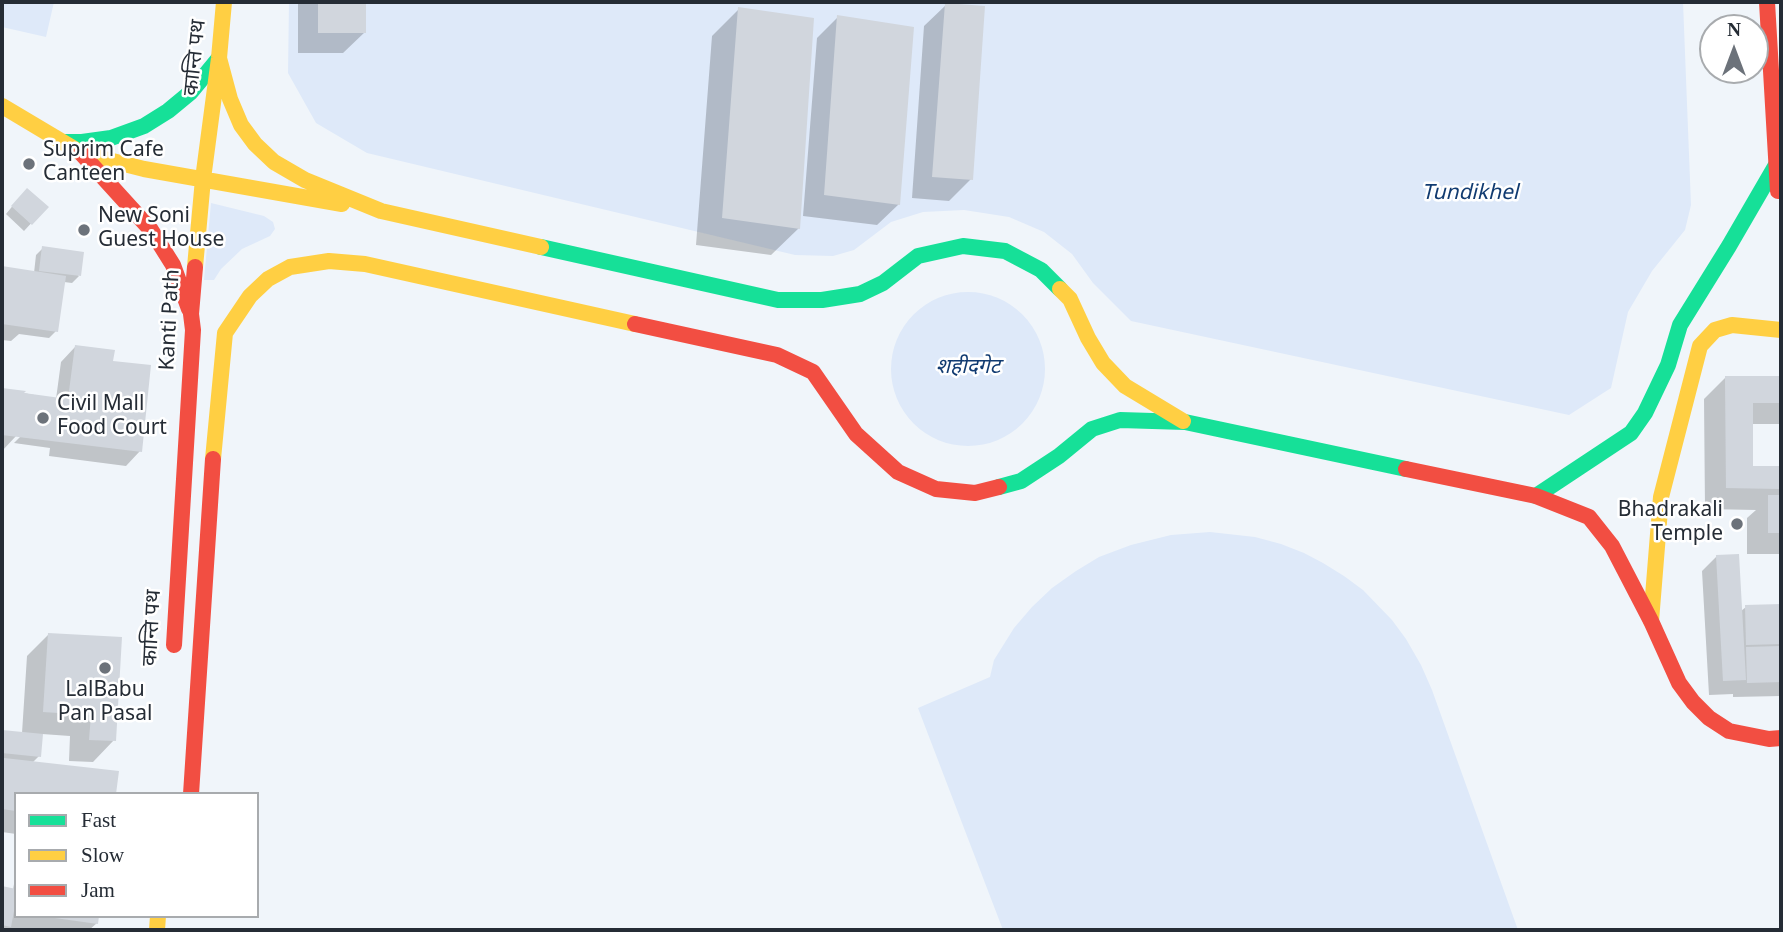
<!DOCTYPE html>
<html>
<head>
<meta charset="utf-8">
<style>
	body { margin:0 }
	#map { position:relative; width:1783px; height:932px; overflow:hidden; background:#f0f5fa; font-family:Georgia,serif }
	canvas { display:block }
	.frame { position:absolute; inset:0; border:4px solid #252c35; pointer-events:none }
	.legend { position:absolute; left:14px; top:792px; width:245px; height:126px; box-sizing:border-box; background:#fff; border:2px solid #a8abae; margin:0; padding:9px 12px; list-style:none; font-size:21px; color:#252c35 }
	.legend li { display:flex; align-items:center; gap:14px; height:35px }
	.legend b { width:35px; border:2px solid #a8abae }
	.north { position:absolute; left:1699px; top:14px; width:70px; height:70px; box-sizing:border-box; background:#fff; border:2px solid #a8abae; border-radius:50%; rotate:0deg; font-size:19px; font-weight:700; line-height:28px; text-align:center; color:#252c35 }
	.north::after { content:''; display:block; margin:auto; width:24px; height:32px; background:#6c727a; clip-path:polygon(50% 0,100% 100%,50% 72%,0 100%) }
</style>
</head>
<body>
<div id="map">
<canvas width="1783" height="932"></canvas>
<div class="frame"></div>
<ul class="legend">
<li><b style="height:9px;background:#16e098"></b>Fast</li>
<li><b style="height:9px;background:#ffcf43"></b>Slow</li>
<li><b style="height:9px;background:#f24e42"></b>Jam</li>
</ul>
<div class="north">N</div>
</div>
<script>
const context = document.querySelector('canvas').getContext('2d');
context.lineJoin = 'round';
function fill(path, color) { context.fillStyle = color; context.fill(path, 'evenodd'); }
const poly = rows => new Path2D(rows.map(r => 'M' + r).join(''));
function stroke(path, color, width, dash) { context.strokeStyle = color; context.lineWidth = width; context.lineCap = dash ? 'butt' : 'round'; context.setLineDash(dash || []); context.stroke(path); }
function drawText(font, color, halo, rows, align = 'center') {
  context.font = font + ' Georgia,"Noto Sans Devanagari",serif'; context.lineWidth = 5; context.setLineDash([]); context.textBaseline = 'middle'; context.strokeStyle = halo; context.fillStyle = color; for (const [text, x, y, turn = 0] of rows) {
    context.save(); context.translate(x, y); context.rotate((+turn || 0) * Math.PI / 180); context.textAlign = isNaN(turn) ? turn : align; if (halo) context.strokeText(text, 0, 0); context.fillText(text, 0, 0); context.restore();
  }
}
const green = poly([
	[2,2,54,2,46,37,2,27],
	[289,2,1683,2,1691,205,1685,230,1652,271,1628,312,1611,388,1569,415,1131,321,1093,283,1072,254,1044,232,1009,217,964,210,923,212,891,222,854,250,833,256,795,255,367,153,316,123,288,73],
	[211,203,264,216,273,222,275,229,270,236,242,249,221,269,214,280,204,280],
	'891 369a77 77 0 1 1 154 0a77 77 0 1 1-154 0Z',
	[1210,532,1255,537,1281,544,1304,553,1323,563,1344,576,1363,590,1392,620,1406,639,1421,665,1432,690,1518,930,1003,930,918,708,990,677,994,660,1014,628,1032,607,1052,588,1076,571,1099,557,1131,545,1171,535]
]);
const shadow = poly([
	[298,2,365,2,365,32,343,53,298,53],
	[946,5,971,179,949,201,912,198,924,26],
	[739,9,799,228,771,255,696,245,712,36],
	[838,17,899,204,877,225,803,216,817,38],
	[20,197,46,207,24,231,6,214],
	[43,248,79,276,72,283,64,282,56,331,49,338,19,334,11,341,2,340,2,268,34,273,36,255],
	[75,347,111,363,140,451,126,466,49,456,50,448,14,443,22,435,17,435,2,451,2,389,56,399,61,362],
	[1726,377,1781,377,1781,424,1751,424,1751,467,1781,468,1781,554,1747,554,1747,518,1756,510,1705,509,1704,399],
	[1717,556,1741,611,1746,607,1781,605,1781,696,1733,697,1733,694,1709,695,1702,571],
	[49,634,114,740,93,762,69,761,70,736,42,734,39,756,32,763,16,794,16,834,2,832,2,731,22,733,27,656],
	[16,872,16,916,98,916,97,923,89,930,8,930,8,928,5,930,2,930,2,888,13,890]
]);
const building = poly([
	[318,2,366,2,366,33,318,33],
	[945,3,985,6,973,180,932,177],
	[738,7,814,18,800,229,722,218],
	[837,15,914,27,900,205,824,195],
	[27,188,49,207,32,225,11,206],
	[42,246,84,252,81,276,39,271],
	[2,266,66,276,58,332,2,324],
	[75,345,115,350,113,361,151,365,142,452,2,435,2,388,26,391,24,393,68,399],
	[1725,376,1781,376,1781,403,1753,403,1753,466,1781,466,1781,489,1726,488],
	[1768,495,1781,495,1781,533,1768,533],
	[1739,554,1746,680,1723,681,1716,555],
	[1781,604,1781,644,1746,645,1745,605],
	[48,633,122,637,116,741,89,740,91,715,43,712],
	[1781,646,1781,682,1747,683,1746,647],
	[2,730,43,734,41,757,2,753],
	[4,758,119,771,116,794,16,794,16,811,2,809,2,760,4,761],
	[2,886,16,889,16,900,11,927,2,925],
	[55,916,99,916,98,924,55,918]
]);
const fast = poly([
	[65,142,82,142,111,138,144,126,168,111,191,92,219,58],
	[541,247,778,300,822,300,860,294,883,283,918,256,963,246,1005,251,1041,270,1060,289],
	[999,487,1021,481,1059,456,1092,429,1120,420,1185,422,1406,469],
	[1536,496,1631,433,1645,413,1668,365,1680,325,1729,246,1776,165]
]);
const slow = poly([
	[219,58,230,99,241,125,255,144,274,162,305,180,381,211,541,247],
	[2,106,81,153,144,169,342,204],
	[195,267,203,179,219,58,224,2],
	[1060,289,1070,299,1088,338,1103,363,1125,386,1183,421],
	[213,459,225,333,250,296,268,279,290,267,329,261,365,264,635,324],
	[1651,621,1661,497,1700,346,1715,330,1732,325,1781,330],
	[157,930,158,916]
]);
const jam = poly([
	[1767,2,1778,191],
	[81,153,151,230,173,265,189,309],
	[635,324,777,355,813,372,856,434,898,472,936,489,975,493,999,487],
	[1406,469,1536,496,1589,517,1612,546,1651,621,1679,683,1693,702,1709,718,1729,731,1769,739,1781,738],
	[174,645,193,330,191,314,195,267],
	[191,794,213,459]
]);
const markers = [
	[29,164,7,"#6c727a"],
	[84,230,7,"#6c727a"],
	[43,418,7,"#6c727a"],
	[1737,524,7,"#6c727a"],
	[105,668,7,"#6c727a"]
];
const streetNames = [
	["कान्ति पथ",197,58,-84],
	["Kanti Path",172,320,-87],
	["कान्ति पथ",154,628,-87]
];
const poiNames = [
	["Suprim Cafe",43,152],
	["Canteen",43,176],
	["New Soni",98,218],
	["Guest House",98,242],
	["Civil Mall",57,406],
	["Food Court",57,430],
	["Bhadrakali",1723,512,"right"],
	["Temple",1723,536,"right"],
	["LalBabu",105,692,"center"],
	["Pan Pasal",105,716,"center"]
];
const parkNames = [
	["Tundikhel",1470,195],
	["शहीदगेट",968,369]
];
fill(green, '#dee9f9');
fill(shadow, '#0003');
fill(building, '#d1d6dd');
stroke(fast, '#16e098', 16);
stroke(slow, '#ffcf43', 16);
stroke(jam, '#f24e42', 16);
for (const [x, y, r, color] of markers) { const dot = new Path2D(); dot.arc(x, y, r, 0, 2 * Math.PI); context.fillStyle = color; context.fill(dot); stroke(dot, '#fff', 2.5); }
drawText('21px', '#252c35', '#fff', streetNames);
drawText('21px', '#252c35', '#fff', poiNames, 'left');
drawText('italic 21px', '#113b71', '#fff', parkNames);
</script>
</body>
</html>
